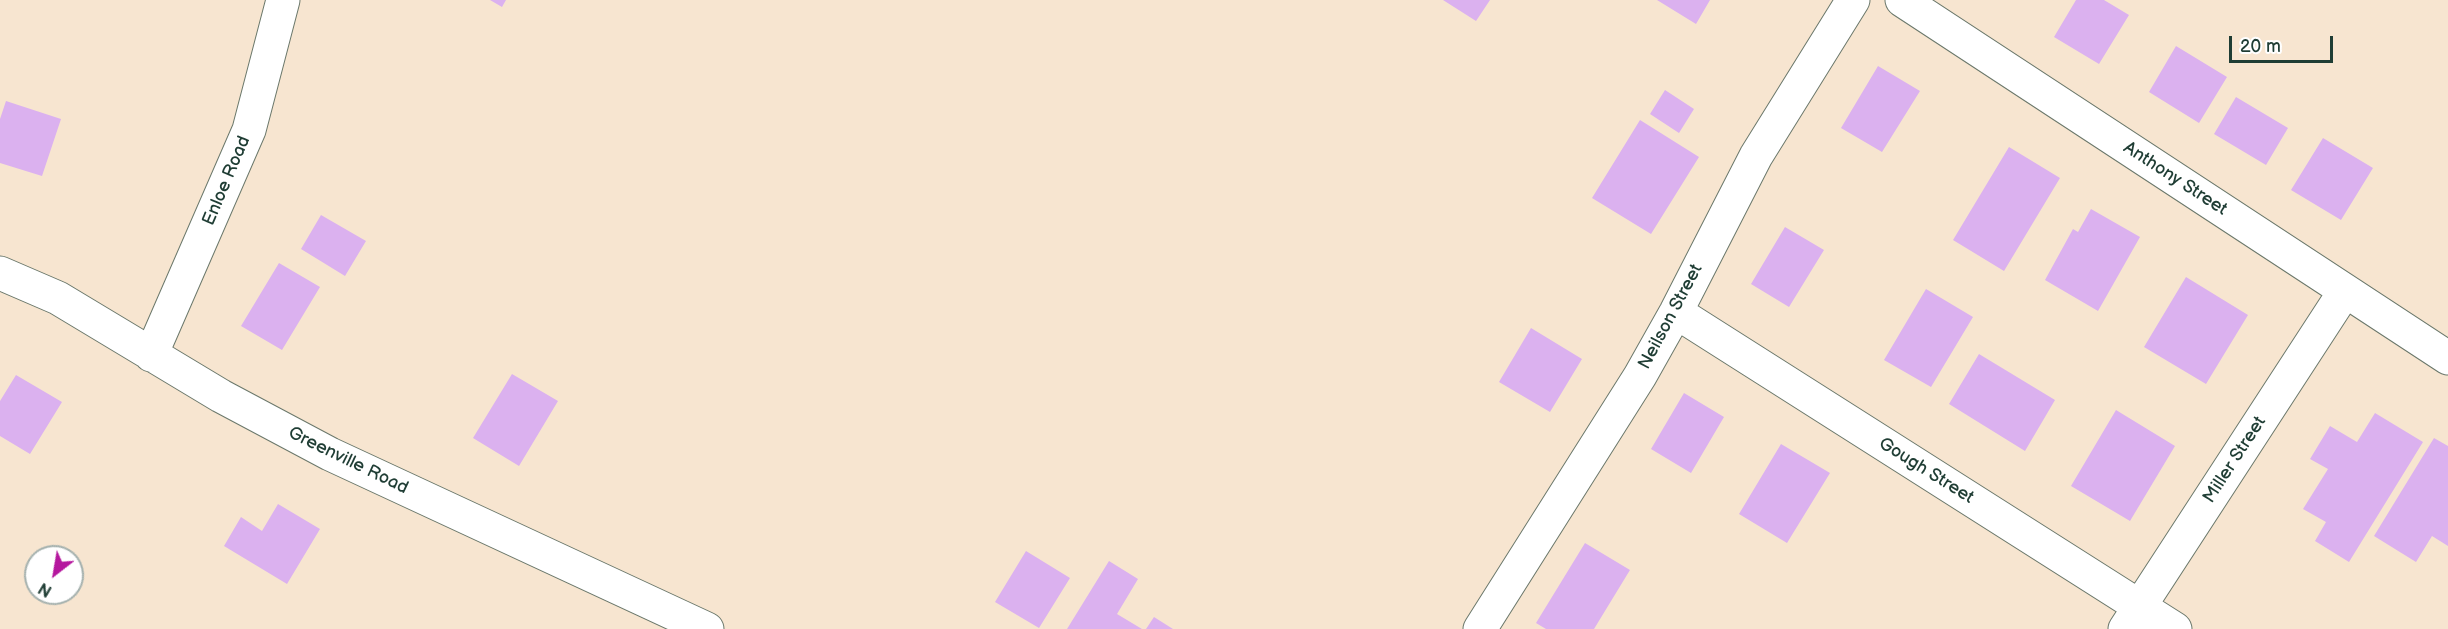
<!DOCTYPE html>
<html>
<head>
<meta charset="utf-8">
<style>
	body { margin:0 }
	#map { position:relative; width:2448px; height:629px; overflow:hidden; background:#f7e5d0; font-family:"Balsamiq Sans",sans-serif }
	canvas { display:block }
	.north { position:absolute; left:24px; top:545px; width:60px; height:60px; box-sizing:border-box; background:#fff; border:2px solid #a5b1ae; border-radius:50%; rotate:211deg; font-size:16px; font-weight:700; line-height:24px; text-align:center; color:#1f3d34 }
	.north::after { content:''; display:block; margin:auto; width:21px; height:27px; background:#b5179e; clip-path:polygon(50% 0,100% 100%,50% 72%,0 100%) }
	.scale { position:absolute; left:2229px; top:36px; width:104px; height:27px; box-sizing:border-box; border:3px solid #1f3d34; border-top:0; padding-left:8px; font-size:18px; line-height:21px; white-space:nowrap; color:#1f3d34; -webkit-text-stroke:4px #fff; paint-order:stroke }
</style>
</head>
<body>
<div id="map">
<canvas width="2448" height="629"></canvas>
<div class="north">N</div>
<div class="scale">20 m</div>
</div>
<script>
const context = document.querySelector('canvas').getContext('2d');
context.lineJoin = 'round';
function fill(path, color) { context.fillStyle = color; context.fill(path, 'evenodd'); }
const poly = rows => new Path2D(rows.map(r => 'M' + r).join(''));
function stroke(path, color, width, dash) { context.strokeStyle = color; context.lineWidth = width; context.lineCap = dash ? 'butt' : 'round'; context.setLineDash(dash || []); context.stroke(path); }
function drawText(font, color, halo, rows, align = 'center') {
  context.font = font + ' "Balsamiq Sans",sans-serif'; context.lineWidth = 5; context.setLineDash([]); context.textBaseline = 'middle'; context.strokeStyle = halo; context.fillStyle = color; for (const [text, x, y, turn = 0] of rows) {
    context.save(); context.translate(x, y); context.rotate((+turn || 0) * Math.PI / 180); context.textAlign = isNaN(turn) ? turn : align; if (halo) context.strokeText(text, 0, 0); context.fillText(text, 0, 0); context.restore();
  }
}
const building = poly([
	[490,0,506,0,502,7],
	[1443,0,1490,0,1476,21],
	[1657,0,1710,0,1696,24],
	[2076,0,2104,0,2129,15,2099,64,2054,37],
	[2176,46,2227,77,2199,123,2149,92],
	[1878,66,1920,91,1882,152,1841,128],
	[1665,90,1694,109,1679,133,1650,114],
	[2236,97,2288,128,2266,165,2214,134],
	[6,101,61,119,42,176,0,163,0,119],
	[1640,120,1699,157,1651,234,1592,198],
	[2323,138,2373,168,2341,220,2291,190],
	[2009,147,2060,178,2004,271,1953,240],
	[2091,209,2140,237,2098,311,2045,280,2073,229,2078,232],
	[321,215,366,241,345,276,301,249],
	[1785,227,1824,250,1789,307,1751,284],
	[279,263,320,287,282,350,241,326],
	[2186,277,2248,315,2206,384,2144,347],
	[1926,289,1973,317,1931,387,1884,360],
	[1531,328,1582,359,1550,412,1499,382],
	[1979,354,2055,400,2025,451,1949,404],
	[512,374,558,401,519,466,473,438],
	[16,375,62,402,30,454,0,436,0,401],
	[1684,393,1724,417,1691,473,1651,449],
	[2116,410,2175,446,2130,521,2071,486],
	[2375,413,2423,442,2349,562,2315,541,2326,522,2303,509,2328,469,2310,459,2330,426,2357,442],
	[2434,438,2448,446,2448,546,2432,536,2416,562,2374,536],
	[1781,444,1830,473,1787,543,1739,514],
	[278,504,320,529,287,584,224,546,241,517,262,531],
	[1585,543,1630,570,1594,629,1546,629,1536,623],
	[1026,551,1070,578,1039,628,995,602],
	[1109,561,1138,579,1117,614,1142,629,1067,629],
	[1154,617,1173,629,1146,629]
]);
const minor = poly([
	[1902,0,2448,358],
	[0,273,58,298,221,396,330,454,707,629],
	[1676,312,2175,629],
	[151,355,249,130,283,0],
	[1480,629,1640,376,1676,312,1756,156,1853,0],
	[2125,629,2345,291]
]);
const streetNames = [
	["Anthony Street",2175,179,33],
	["Enloe Road",227,181,-67],
	["Neilson Street",1671,317,-62],
	["Miller Street",2235,460,-57],
	["Greenville Road",348,461,26],
	["Gough Street",1926,471,32]
];
fill(building, '#dbb1ef');
stroke(minor, '#6b786b', 35);
stroke(minor, '#fff', 33);
drawText('18px', '#1f3d34', '#fff', streetNames);
</script>
</body>
</html>
